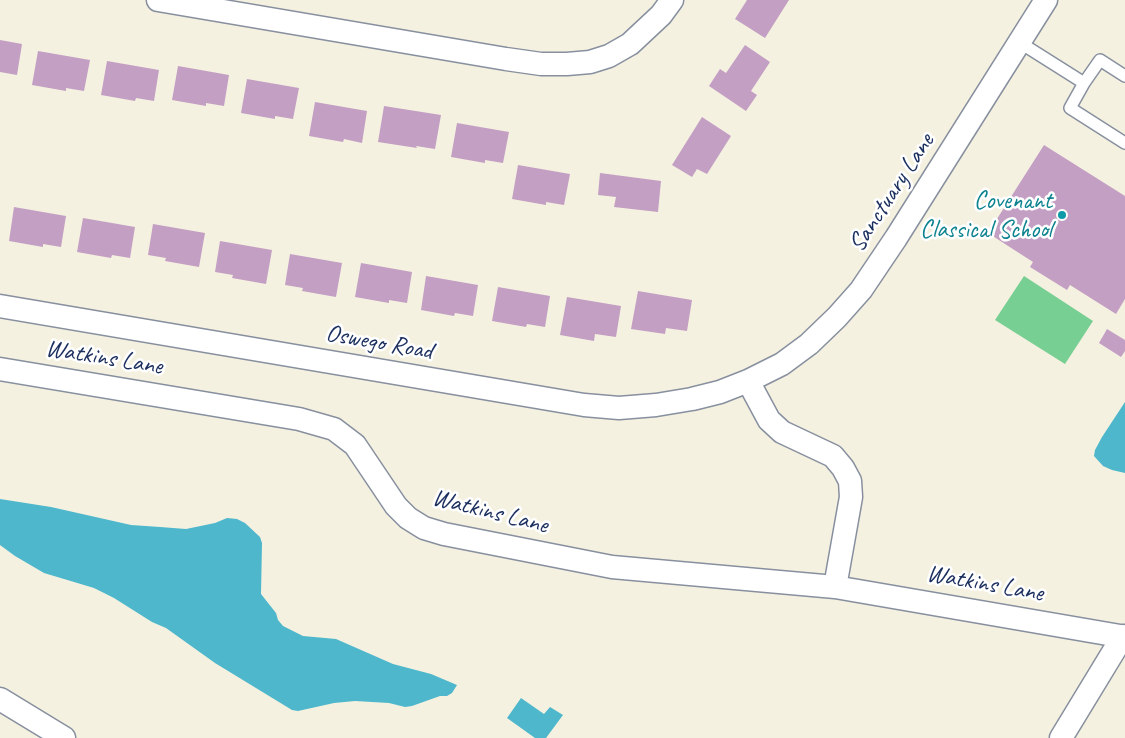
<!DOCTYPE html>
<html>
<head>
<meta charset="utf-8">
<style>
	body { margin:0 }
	canvas { display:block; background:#f4f1e0 }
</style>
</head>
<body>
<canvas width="1125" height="738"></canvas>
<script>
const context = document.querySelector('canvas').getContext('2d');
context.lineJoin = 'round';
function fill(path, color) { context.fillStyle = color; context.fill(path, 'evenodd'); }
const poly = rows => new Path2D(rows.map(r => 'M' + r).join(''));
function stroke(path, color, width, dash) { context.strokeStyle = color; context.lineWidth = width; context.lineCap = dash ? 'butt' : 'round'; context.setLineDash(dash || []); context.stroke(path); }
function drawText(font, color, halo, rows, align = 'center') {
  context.font = font + ' Caveat,sans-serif'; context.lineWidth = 5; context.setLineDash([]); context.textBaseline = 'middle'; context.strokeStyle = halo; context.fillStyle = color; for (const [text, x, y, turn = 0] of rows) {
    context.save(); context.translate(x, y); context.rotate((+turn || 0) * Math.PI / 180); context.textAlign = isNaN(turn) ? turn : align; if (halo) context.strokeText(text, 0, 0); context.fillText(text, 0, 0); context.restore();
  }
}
const green = poly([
	[1024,276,1093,321,1065,364,995,320]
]);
const water = poly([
	[1125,402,1125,473,1112,470,1103,466,1094,456,1095,450,1102,437],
	[0,499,51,507,131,525,160,527,186,529,215,523,227,518,237,519,245,523,260,537,262,543,261,594,276,613,278,620,283,626,303,636,336,639,393,664,431,674,457,685,452,693,447,696,440,696,412,706,405,707,389,703,355,701,334,703,298,711,292,710,215,663,166,628,152,622,114,598,94,588,44,573,15,556,0,545],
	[521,698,544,714,550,707,563,715,546,738,535,738,507,718]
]);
const building = poly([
	[747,0,789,0,765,38,735,19],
	[0,40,22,44,17,75,0,72],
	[745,45,770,62,751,91,757,95,746,111,709,86,720,69,726,73],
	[38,51,90,60,84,91,66,88,66,91,32,85],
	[107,61,159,70,154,101,136,98,135,101,101,95],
	[178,66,229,75,224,106,206,103,206,106,172,100],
	[247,79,299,88,293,119,275,116,275,119,241,113],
	[315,102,367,111,362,143,344,139,343,142,309,136],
	[384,106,441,115,435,149,416,146,417,148,378,142],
	[702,117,731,136,707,174,697,169,692,177,672,165],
	[457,123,509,132,503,163,485,160,485,163,451,157],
	[1044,145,1125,196,1125,299,1116,314,1070,285,1067,290,1030,267,1033,262,988,233],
	[518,165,570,174,564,205,546,202,546,205,512,199],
	[600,173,661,181,658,212,614,207,616,197,598,195],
	[14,207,66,216,61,247,43,244,43,247,9,241],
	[83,218,135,227,130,258,112,255,111,258,77,252],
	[153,224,205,233,199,267,165,261,166,258,148,255],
	[220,241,272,250,266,284,232,278,233,275,215,272],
	[290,254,342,263,336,297,302,291,303,288,285,285],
	[361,263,412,272,407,303,389,300,389,303,355,297],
	[426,276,478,285,473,316,455,313,454,316,421,310],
	[498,287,550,296,545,327,527,324,526,327,492,321],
	[638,291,692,300,687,331,666,328,665,334,631,329],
	[567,297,621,306,616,337,595,334,594,341,560,335],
	[1107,329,1125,340,1125,351,1121,357,1099,343]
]);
const lane = poly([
	[1019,42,1084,83],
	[1125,76,1100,60,1084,83,1070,108,1125,143]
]);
const street = poly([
	[158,0,506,59,541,64,567,64,590,62,609,56,630,44,661,15,672,0],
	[0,306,584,405,619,408,656,405,692,399,720,392,748,381,782,364,809,344,837,317,861,290,896,238,1046,0],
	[0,369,299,419,334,429,355,445,396,506,408,518,424,528,444,534,612,567,835,587,1125,637],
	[748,381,769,420,782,432,833,456,843,468,850,481,851,497,835,587],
	[0,699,64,738],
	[1061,738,1123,636]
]);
const markers = [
	[1062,215,5,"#0f9aa8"]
];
const streetNames = [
	["Sanctuary Lane",892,193,-57],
	["Oswego Road",379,343,10],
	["Watkins Lane",104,358,9],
	["Watkins Lane",490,512,14],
	["Watkins Lane",985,584,10]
];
const cultureNames = [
	["Covenant",1052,201],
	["Classical School",1052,230]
];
fill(green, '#78cf93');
fill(water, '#4eb7cc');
fill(building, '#c49fc4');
stroke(lane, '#88909f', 14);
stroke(street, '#88909f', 25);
stroke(lane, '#fff', 11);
stroke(street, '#fff', 22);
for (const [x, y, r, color] of markers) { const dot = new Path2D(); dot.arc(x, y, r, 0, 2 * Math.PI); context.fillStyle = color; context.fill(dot); stroke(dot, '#fff', 2); }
drawText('25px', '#1b2f5e', '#fff', streetNames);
drawText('25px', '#0d838f', '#fff', cultureNames, 'right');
</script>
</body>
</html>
